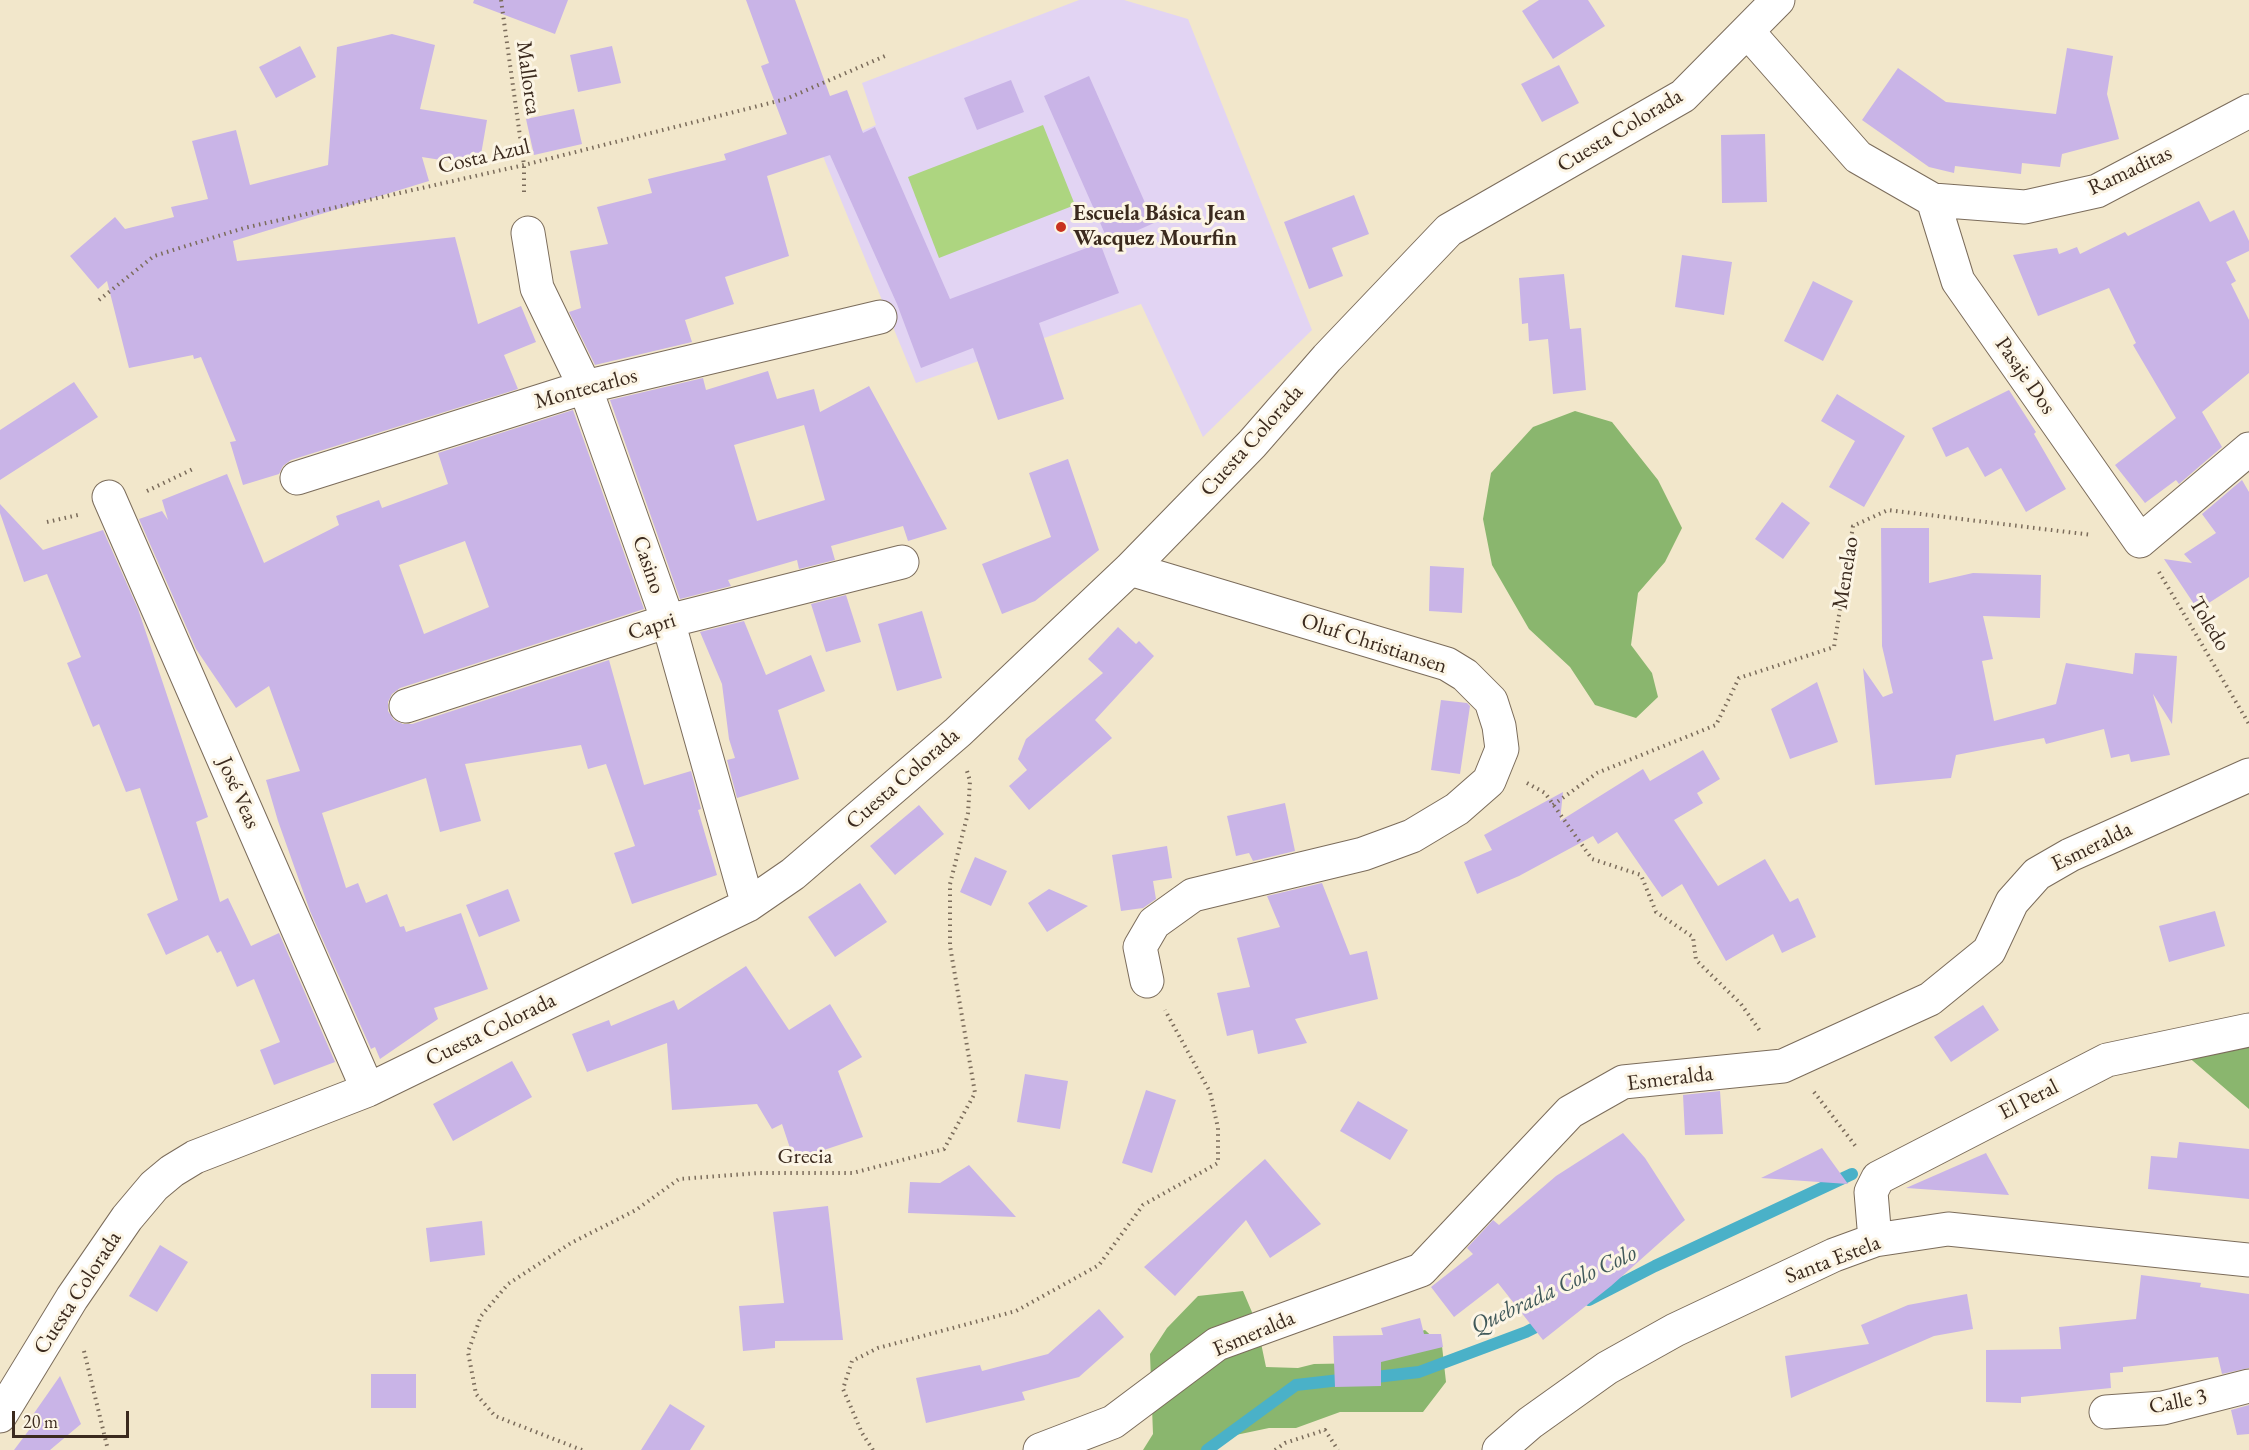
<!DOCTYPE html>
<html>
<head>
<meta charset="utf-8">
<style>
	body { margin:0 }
	#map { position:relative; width:2249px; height:1450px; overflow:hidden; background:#f2e7cb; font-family:"EB Garamond",serif }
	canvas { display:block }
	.scale { position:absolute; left:12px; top:1411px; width:117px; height:27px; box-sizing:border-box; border:3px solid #3b2a1e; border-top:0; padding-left:8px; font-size:18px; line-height:21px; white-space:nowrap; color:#3b2a1e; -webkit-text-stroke:4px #fcf5e5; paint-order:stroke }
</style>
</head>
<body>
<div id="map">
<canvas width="2249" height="1450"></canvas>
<div class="scale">20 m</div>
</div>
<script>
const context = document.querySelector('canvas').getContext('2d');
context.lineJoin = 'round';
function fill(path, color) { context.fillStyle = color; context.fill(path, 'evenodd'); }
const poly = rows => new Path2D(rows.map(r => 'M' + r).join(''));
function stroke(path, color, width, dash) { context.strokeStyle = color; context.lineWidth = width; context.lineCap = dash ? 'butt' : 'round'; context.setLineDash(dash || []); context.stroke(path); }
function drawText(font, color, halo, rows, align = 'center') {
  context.font = font + ' "EB Garamond",serif'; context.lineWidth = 6; context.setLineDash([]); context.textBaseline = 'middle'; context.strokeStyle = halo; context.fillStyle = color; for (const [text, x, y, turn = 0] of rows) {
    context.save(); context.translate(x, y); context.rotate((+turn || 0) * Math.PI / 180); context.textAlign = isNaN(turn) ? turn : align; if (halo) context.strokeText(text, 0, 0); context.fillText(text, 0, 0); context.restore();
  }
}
const built = poly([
	[1079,0,1124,0,1188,19,1312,330,1203,437,1141,304,916,383,820,149,876,125,862,83]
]);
const green = poly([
	[1043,125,1075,205,939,258,908,177]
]);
const forest = poly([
	[1575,411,1612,422,1658,480,1682,528,1665,562,1638,593,1631,645,1652,673,1658,697,1636,718,1595,705,1570,667,1529,629,1492,565,1483,519,1491,473,1533,427],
	[2249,1039,2249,1109,2186,1055],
	[1243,1291,1257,1324,1266,1367,1298,1368,1314,1364,1369,1363,1410,1334,1425,1330,1442,1346,1446,1382,1423,1412,1340,1412,1296,1428,1269,1428,1231,1436,1206,1450,1143,1450,1153,1434,1150,1354,1167,1328,1198,1296]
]);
const stream = poly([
	[1589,1300,1655,1266,1852,1174],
	[1367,1378,1419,1372,1526,1332,1546,1322],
	[1207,1450,1296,1385,1349,1379]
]);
const building = poly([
	[474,0,568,0,555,34,473,3],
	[746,0,795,0,830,96,847,90,863,133,875,127,950,299,1100,243,1119,293,1039,323,1064,399,998,420,973,348,921,368,897,304,830,155,767,176,789,256,725,277,734,304,685,320,692,342,595,365,569,312,581,308,570,251,608,244,597,207,652,193,648,179,726,160,724,154,787,134,761,66,769,63],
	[1539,0,1588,0,1605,26,1553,59,1522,11],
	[392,34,435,45,420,109,487,120,479,166,422,157,429,181,233,241,237,261,455,237,478,324,521,306,536,342,504,355,518,389,291,460,283,466,279,474,243,485,230,442,236,441,201,357,194,359,193,355,129,368,107,281,98,289,70,256,115,217,125,229,174,217,171,207,208,199,192,141,236,130,250,185,328,165,337,47],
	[300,46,316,77,276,98,259,67],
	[612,46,621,83,578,92,570,55],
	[2067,48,2113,56,2107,94,2119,139,2062,154,2060,167,2022,163,2021,174,1955,166,1954,173,1929,167,1862,120,1898,68,1946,102,2056,114],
	[1559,65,1579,103,1542,122,1521,84],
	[1089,76,1154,223,1109,243,1044,96],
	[1011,80,1024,112,977,130,964,98],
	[574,109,582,144,534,155,526,119],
	[1765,134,1767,202,1722,203,1721,135],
	[1354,195,1369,234,1332,248,1343,276,1309,289,1284,222],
	[2199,201,2210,222,2234,210,2249,241,2249,251,2226,262,2236,281,2231,284,2249,320,2249,373,2202,412,2222,447,2179,484,2176,480,2145,503,2115,465,2176,418,2133,345,2136,343,2109,288,2038,316,2013,255,2057,248,2059,254,2077,247,2080,254,2125,232,2128,236],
	[1682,255,1732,262,1724,315,1675,307],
	[1564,274,1570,329,1581,328,1586,390,1553,394,1548,339,1529,341,1528,323,1522,324,1519,278],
	[1813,281,1853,301,1823,361,1784,341],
	[768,371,777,399,814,389,820,412,869,386,947,529,908,541,903,526,831,546,835,560,799,569,797,560,728,580,731,586,680,599,610,400,703,378,706,390],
	[804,425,825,500,757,521,734,445],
	[74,382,98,417,0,480,0,430],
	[2009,390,2036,432,2034,434,2066,489,2026,512,2001,468,1985,477,1968,447,1946,457,1932,428],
	[1837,394,1905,436,1864,507,1829,487,1855,441,1821,421],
	[573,410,644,609,400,688,392,694,388,702,388,711,394,720,403,724,412,724,609,660,644,785,691,771,701,809,698,810,717,875,632,904,614,853,635,846,606,764,588,769,581,745,465,764,481,821,440,832,426,778,322,813,346,888,358,883,366,903,387,894,400,927,404,926,406,932,461,913,488,989,434,1008,438,1019,380,1059,375,1047,371,1049,310,911,278,821,266,780,300,771,269,686,236,708,196,649,139,519,162,511,168,520,162,500,227,474,264,563,339,525,336,516,379,500,382,508,448,484,438,453],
	[465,541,489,607,424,634,399,565],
	[1068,459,1099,550,1035,601,1002,614,982,564,1051,537,1029,473],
	[2242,480,2249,492,2249,577,2198,610,2164,559,2192,563,2184,554,2216,533,2202,514],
	[1782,502,1810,523,1783,559,1755,539],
	[0,504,43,550,103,530,138,609,208,817,196,822,220,902,228,898,251,946,279,933,335,1062,274,1085,260,1050,280,1042,254,979,237,987,221,951,217,953,208,935,166,955,147,914,178,900,140,788,126,792,99,724,93,727,67,663,81,657,47,574,24,582,0,513],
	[1881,528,1929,528,1929,583,1973,573,2041,575,2040,618,1983,616,1993,659,1982,661,1994,721,2056,704,2066,663,2133,674,2135,653,2177,656,2172,724,2153,694,2170,755,2131,762,2129,754,2111,758,2104,729,2046,744,2044,738,1956,755,1951,778,1875,785,1863,668,1883,697,1893,693,1882,646],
	[1430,566,1464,568,1462,613,1429,611],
	[846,595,861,642,826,652,811,604],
	[922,611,942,678,897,691,878,624],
	[744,621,766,675,811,655,825,691,778,710,799,779,737,798,727,760,735,758,729,739,722,684,700,632],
	[1118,627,1136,644,1139,641,1154,656,1095,720,1112,738,1029,810,1009,786,1027,770,1018,759,1026,739,1103,673,1088,659],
	[1817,682,1838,742,1790,759,1771,709],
	[1441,700,1467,703,1470,706,1460,774,1431,770],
	[1703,750,1720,779,1697,793,1703,803,1674,820,1718,886,1765,859,1790,902,1798,898,1816,937,1782,953,1773,934,1726,961,1682,884,1662,897,1617,832,1598,844,1593,836,1519,876,1477,894,1464,862,1492,850,1484,835,1563,792,1560,821,1643,769,1650,781],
	[1285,803,1295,851,1253,861,1249,853,1236,856,1227,816],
	[919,805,944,834,895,875,870,846],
	[1167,846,1172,878,1153,881,1156,899,1143,908,1121,911,1112,855],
	[975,857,1007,871,991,906,960,892],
	[860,883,887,922,835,957,808,917],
	[1322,883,1350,955,1367,951,1378,999,1295,1019,1307,1043,1258,1054,1253,1030,1227,1036,1217,993,1250,987,1237,938,1280,927,1267,896],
	[508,889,520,921,479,937,466,905],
	[1049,889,1088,906,1047,932,1028,903],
	[2215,911,2225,946,2169,962,2159,926],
	[746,966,789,1030,830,1004,862,1057,838,1071,863,1137,794,1160,782,1124,772,1129,757,1104,672,1110,667,1043,587,1072,572,1034,609,1020,611,1026,674,1000,678,1010],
	[1983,1005,1999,1030,1951,1062,1934,1037],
	[512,1061,532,1097,453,1141,433,1104],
	[1025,1074,1068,1081,1060,1129,1017,1122],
	[1146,1090,1176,1100,1152,1173,1122,1163],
	[1720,1091,1723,1134,1685,1135,1683,1095],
	[1358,1101,1408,1130,1390,1160,1340,1131],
	[1623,1133,1645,1158,1685,1220,1611,1286,1543,1340,1498,1283,1454,1317,1431,1287,1473,1254,1467,1248,1493,1220,1499,1225,1556,1176],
	[2179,1142,2249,1149,2249,1199,2148,1189,2151,1156,2177,1158],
	[1822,1148,1848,1184,1761,1178],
	[1986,1153,2009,1195,1906,1188],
	[1265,1159,1321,1224,1270,1258,1246,1220,1175,1296,1144,1267],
	[969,1165,1016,1217,908,1213,910,1182,940,1183],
	[828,1206,843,1340,775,1341,775,1348,743,1351,739,1306,784,1303,773,1212],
	[482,1221,485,1255,430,1262,426,1228],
	[160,1245,188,1262,157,1312,129,1296],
	[2141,1275,2201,1283,2200,1287,2249,1294,2249,1368,2222,1374,2218,1357,2123,1367,2123,1372,2110,1373,2111,1388,2021,1397,2021,1403,1986,1402,1986,1350,2061,1349,2059,1327,2136,1319],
	[1967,1294,1973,1329,1934,1336,1791,1398,1785,1356,1869,1344,1861,1325,1908,1305],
	[1099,1309,1124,1337,1079,1377,1022,1392,1025,1400,926,1423,916,1378,980,1365,982,1371,1048,1354],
	[1420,1318,1424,1334,1441,1334,1443,1347,1381,1362,1381,1386,1335,1387,1333,1336,1383,1335,1381,1328],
	[371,1374,416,1374,416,1408,371,1408],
	[60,1376,81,1424,50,1450,14,1450,35,1422,30,1419],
	[670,1404,705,1426,690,1450,641,1450],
	[2249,1405,2249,1434,2237,1435,2231,1410]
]);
const path = poly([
	[501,0,524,165,524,196],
	[99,300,154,256,244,228,524,165,786,99,885,56],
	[147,491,193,469],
	[47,522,78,515],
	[2159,572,2249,724],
	[1527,783,1545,793,1592,859,1641,875,1656,912,1693,937,1696,960,1741,1004,1760,1031],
	[1553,805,1597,773,1716,725,1739,678,1834,647,1853,526,1888,510,2092,535],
	[1814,1092,1857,1148],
	[84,1351,108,1450],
	[582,1450,495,1416,476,1394,468,1352,481,1316,508,1284,571,1243,636,1210,679,1179,759,1173,853,1173,944,1149,975,1093,950,946,950,884,968,813,970,781,967,771],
	[873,1450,862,1433,843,1389,852,1361,878,1348,1016,1311,1099,1265,1143,1205,1218,1163,1218,1128,1210,1092,1165,1010],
	[1275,1450,1285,1443,1325,1430,1338,1450]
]);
const minor = poly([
	[1748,32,1858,157,1933,200,2025,207,2097,191,2249,111],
	[1933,200,1958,281,2140,541,2249,449],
	[528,233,537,288,585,387,668,621,748,905],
	[297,478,585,387,880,317],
	[109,497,368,1090],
	[1130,569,1447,664,1465,675,1491,701,1499,726,1502,749,1489,781,1457,809,1412,836,1363,854,1193,895,1154,923,1140,947,1147,981],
	[406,706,668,621,902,562],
	[1875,1240,1871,1192,1878,1178,2107,1060,2249,1030],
	[2106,1412,2163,1408,2249,1386],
	[0,1416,72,1298,127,1218,154,1186,172,1171,195,1157,368,1090,748,905,793,874,958,732,1130,569,1252,444,1327,358,1449,230,1683,96,1778,0],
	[1040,1450,1113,1422,1217,1344,1421,1270,1570,1112,1623,1082,1783,1066,1930,999,1989,951,2012,902,2037,874,2070,855,2249,775],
	[1499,1450,1530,1423,1607,1368,1675,1330,1834,1255,1875,1240,1948,1229,2249,1260]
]);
const markers = [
	[1061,227,6,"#c8321e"]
];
const streetNames = [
	["Mallorca",528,78,82],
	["Cuesta Colorada",1620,131,-31],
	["Costa Azul",484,157,-13],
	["Ramaditas",2130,171,-25],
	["Pasaje Dos",2025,376,55],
	["Montecarlos",586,389,-15],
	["Cuesta Colorada",1252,441,-48],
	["Casino",648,565,71],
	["Menelao",1846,573,-81],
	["Toledo",2209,624,59],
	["Capri",652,627,-17],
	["Oluf Christiansen",1374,644,18],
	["Cuesta Colorada",903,779,-41],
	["José Veas",238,793,66],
	["Esmeralda",2092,847,-26],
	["Cuesta Colorada",491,1030,-26],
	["Esmeralda",1670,1079,-7],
	["El Peral",2029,1100,-27],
	["Grecia",805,1157],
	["Santa Estela",1833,1260,-21],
	["Cuesta Colorada",78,1293,-57],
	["Esmeralda",1254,1334,-23],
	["Calle 3",2178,1402,-11]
];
const poiNames = [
	["Escuela Básica Jean",1073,214],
	["Wacquez Mourfin",1073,239]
];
const waterNames = [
	["Quebrada Colo Colo",1554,1290,-25]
];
fill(built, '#e2d4f3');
fill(green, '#add580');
fill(forest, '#8ab66e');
stroke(stream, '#4ab1c8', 12);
fill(building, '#c9b4e7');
stroke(minor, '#7b6c5b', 35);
stroke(path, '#7b6c5b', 4, [1.5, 4.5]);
stroke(minor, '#fff', 33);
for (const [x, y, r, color] of markers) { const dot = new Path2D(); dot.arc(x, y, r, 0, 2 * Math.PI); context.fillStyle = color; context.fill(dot); stroke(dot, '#fcf5e5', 2); }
drawText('22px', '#3b2a1e', '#fcf5e5', streetNames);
drawText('bold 22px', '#3b2a1e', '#fcf5e5', poiNames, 'left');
drawText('italic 24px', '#40595a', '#fcf5e5', waterNames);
</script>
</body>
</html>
